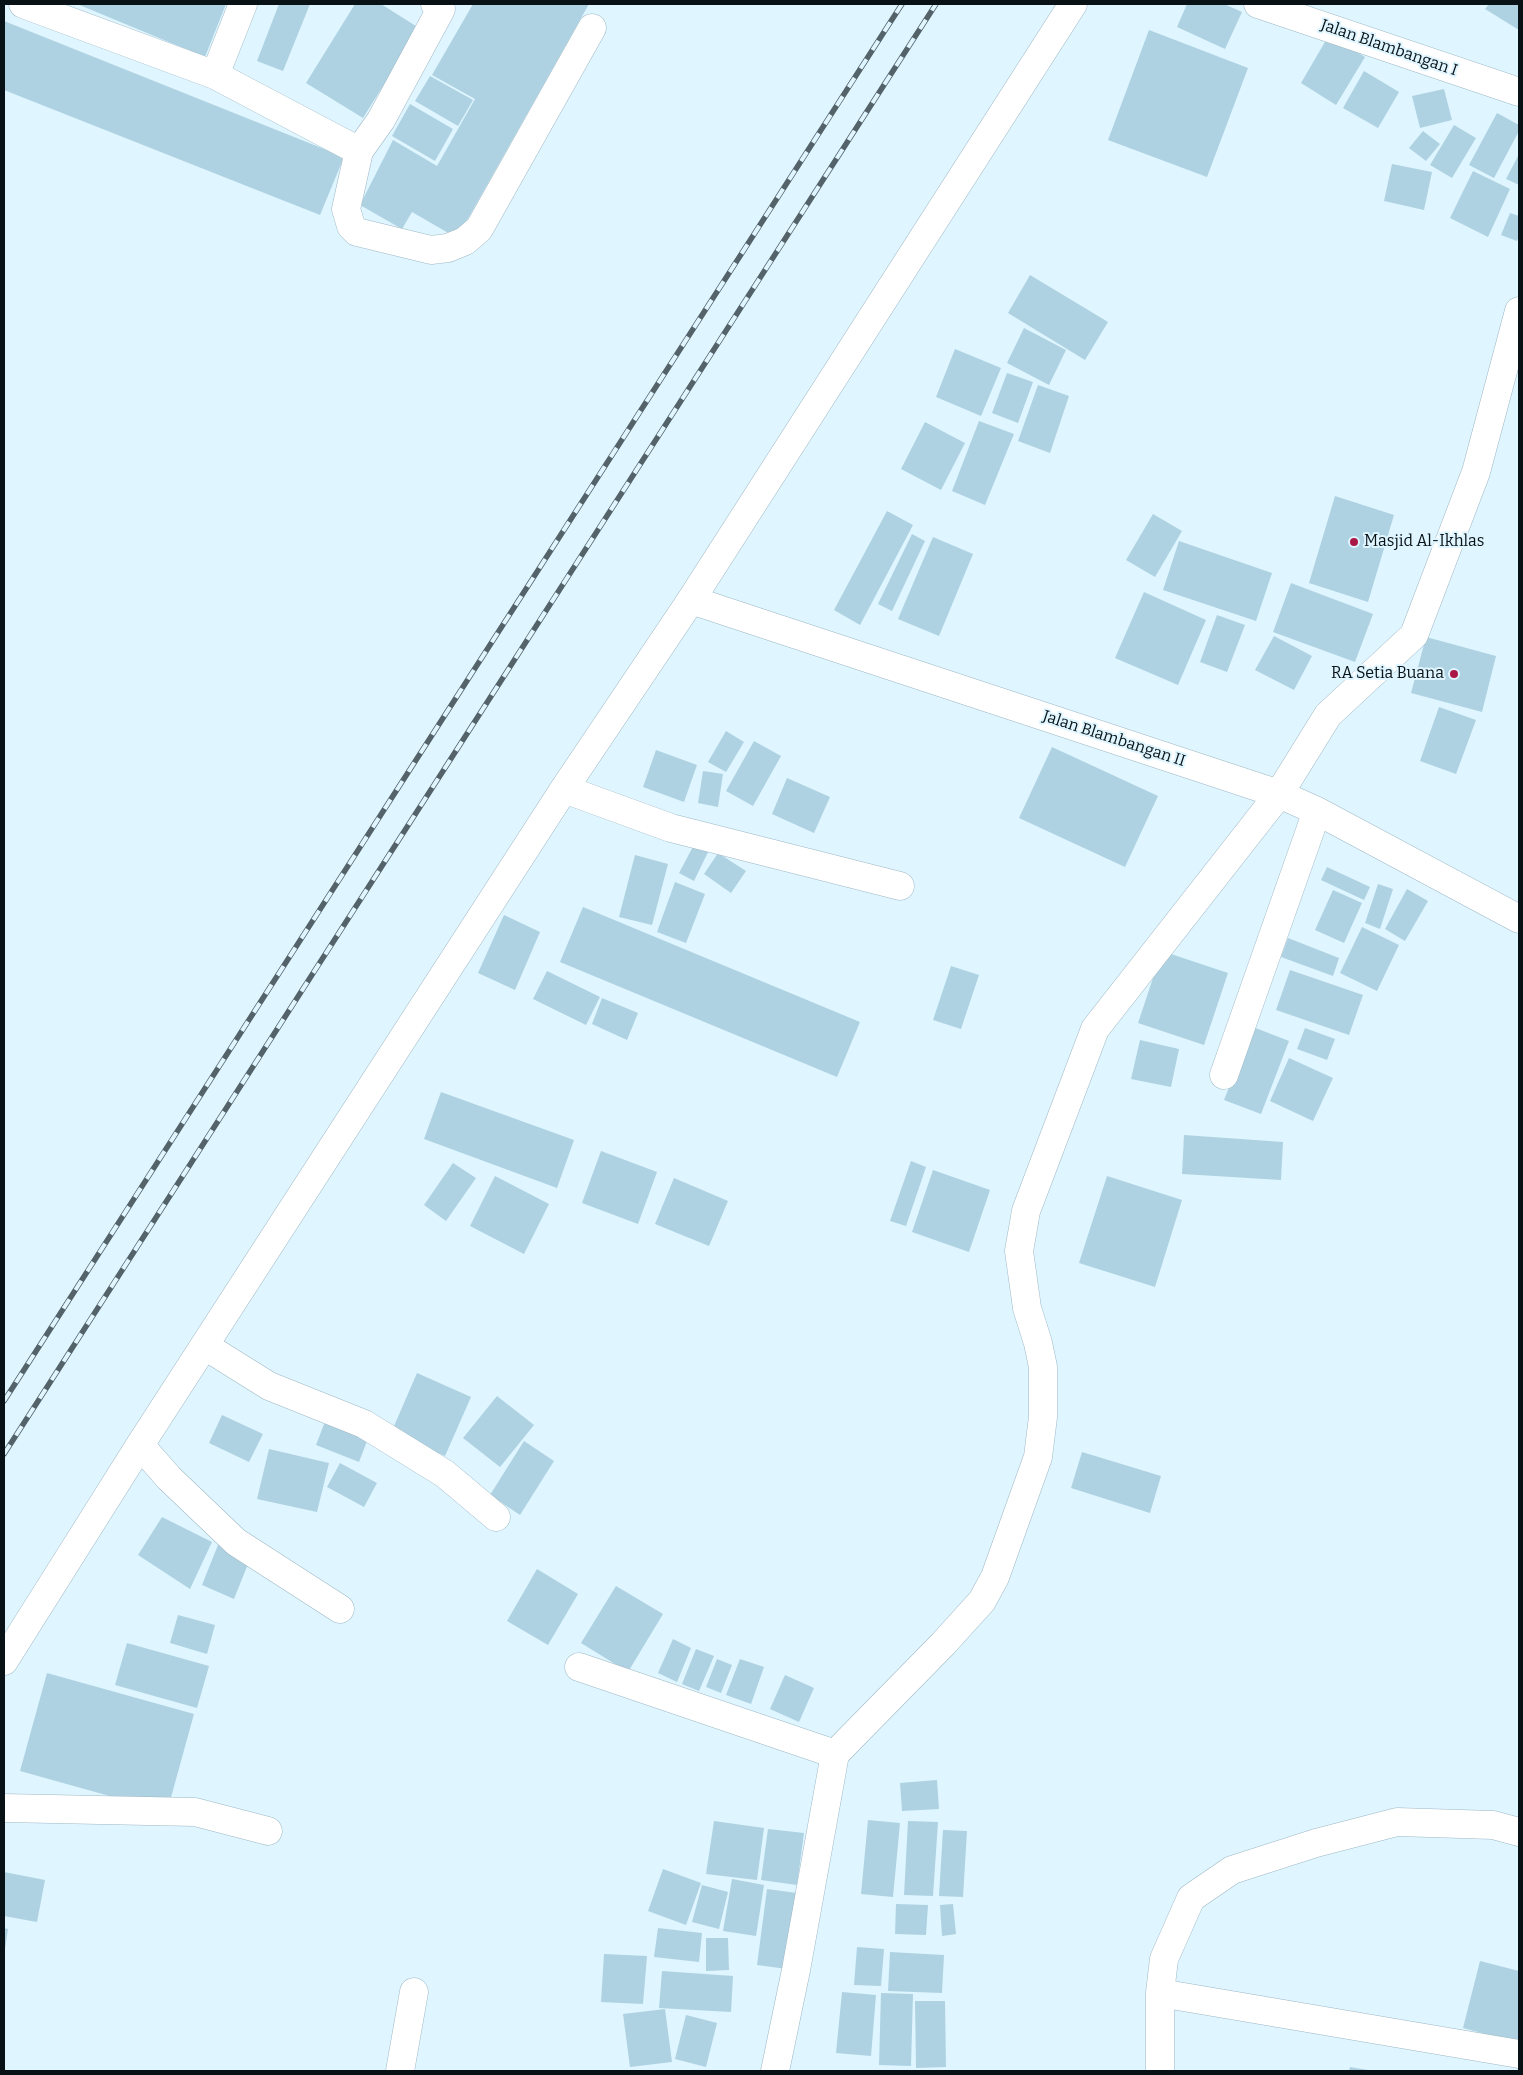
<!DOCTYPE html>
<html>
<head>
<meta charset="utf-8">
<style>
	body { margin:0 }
	#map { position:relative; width:1523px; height:2075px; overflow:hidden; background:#dff5ff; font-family:Bitter,serif }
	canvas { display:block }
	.frame { position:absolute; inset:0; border:5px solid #081216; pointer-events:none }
</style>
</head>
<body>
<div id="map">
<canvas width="1523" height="2075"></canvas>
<div class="frame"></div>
</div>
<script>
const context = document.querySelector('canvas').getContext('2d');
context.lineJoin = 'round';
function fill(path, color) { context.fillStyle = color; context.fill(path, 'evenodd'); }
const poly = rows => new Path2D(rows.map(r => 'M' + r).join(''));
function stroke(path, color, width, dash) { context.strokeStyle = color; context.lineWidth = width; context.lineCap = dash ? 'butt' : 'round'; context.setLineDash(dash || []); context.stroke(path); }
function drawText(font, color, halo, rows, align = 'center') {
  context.font = font + ' Bitter,serif'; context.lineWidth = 4; context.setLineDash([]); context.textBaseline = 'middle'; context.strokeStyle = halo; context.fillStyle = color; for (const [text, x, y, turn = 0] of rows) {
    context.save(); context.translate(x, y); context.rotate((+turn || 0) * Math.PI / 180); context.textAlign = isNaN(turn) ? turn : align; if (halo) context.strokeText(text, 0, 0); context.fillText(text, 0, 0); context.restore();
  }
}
const building = poly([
	[77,4,235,4,233,7,226,4,205,57],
	[279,4,310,4,283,71,257,61],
	[355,4,381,4,419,28,363,118,306,83],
	[473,4,589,4,457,238,412,212,402,229,360,205,393,140,437,166,475,99,432,75],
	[1187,4,1224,4,1242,12,1225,49,1177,27],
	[1489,4,1519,4,1519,30,1485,9],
	[4,21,344,157,320,215,4,90],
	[1149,30,1248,68,1207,177,1108,140],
	[1329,35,1365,57,1336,105,1301,83],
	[1364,71,1399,92,1378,128,1343,108],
	[430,76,473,100,458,126,415,101],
	[1444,89,1452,120,1420,128,1412,96],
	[410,104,453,129,435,161,392,136],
	[1497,113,1519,125,1519,131,1494,178,1469,165],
	[1454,125,1476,138,1452,178,1430,165],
	[1423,131,1440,144,1426,161,1409,148],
	[1518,156,1519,157,1519,185,1506,179],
	[1392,164,1432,172,1424,210,1384,201],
	[1473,171,1510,189,1488,237,1450,218],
	[1510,213,1519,216,1519,236,1517,241,1501,235],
	[1030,275,1108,322,1085,360,1008,313],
	[1024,328,1066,350,1049,385,1007,363],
	[955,349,1001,368,981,416,936,397],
	[1007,373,1033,382,1018,423,992,413],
	[1038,385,1069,396,1050,453,1018,441],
	[979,421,1014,434,985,505,952,491],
	[925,422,965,443,941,490,901,469],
	[1335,496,1394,515,1368,602,1309,583],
	[887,511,913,525,860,625,834,610],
	[1153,514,1182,531,1155,577,1126,560],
	[912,534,925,541,892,611,878,604],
	[933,537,973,554,939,636,898,619],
	[1179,541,1272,573,1256,621,1163,590],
	[1291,583,1373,614,1355,662,1273,632],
	[1144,592,1206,620,1178,685,1115,658],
	[1217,615,1245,625,1227,672,1200,662],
	[1274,636,1312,656,1294,690,1255,670],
	[1426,637,1496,656,1482,712,1411,693],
	[1439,707,1476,720,1456,774,1420,761],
	[726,731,744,742,726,772,708,762],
	[754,741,781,756,753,806,726,791],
	[1052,747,1158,796,1125,867,1019,818],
	[656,750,697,765,684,802,643,787],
	[703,771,723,774,718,807,698,803],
	[787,778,830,797,814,833,772,814],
	[696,841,710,848,694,881,679,873],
	[718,853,746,871,731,893,704,874],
	[635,855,668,864,652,925,619,917],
	[1327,867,1370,887,1364,900,1321,880],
	[675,882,705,894,686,943,657,932],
	[1378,884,1393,889,1380,929,1365,923],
	[1407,889,1428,901,1405,941,1385,929],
	[1333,890,1362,903,1344,943,1315,930],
	[583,907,860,1022,837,1077,560,962],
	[504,915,540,932,515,990,478,973],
	[1362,927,1399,945,1377,991,1340,973],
	[1288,938,1339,958,1333,976,1281,957],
	[1162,951,1228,973,1204,1045,1138,1023],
	[951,966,979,975,961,1029,933,1020],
	[1290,970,1363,995,1349,1035,1276,1010],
	[547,971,600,997,586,1025,533,999],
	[602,998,638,1013,627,1040,592,1024],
	[1253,1027,1289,1041,1261,1114,1224,1100],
	[1305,1028,1335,1039,1327,1060,1297,1049],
	[1140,1040,1179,1049,1171,1087,1131,1079],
	[1289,1058,1333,1078,1313,1121,1270,1101],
	[441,1092,574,1140,557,1188,424,1139],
	[1184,1135,1283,1142,1281,1180,1182,1174],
	[601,1151,657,1172,638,1224,582,1203],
	[911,1161,926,1167,906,1226,890,1221],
	[453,1163,476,1178,446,1221,424,1205],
	[933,1170,990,1190,969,1252,912,1232],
	[495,1176,549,1204,524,1254,470,1226],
	[1107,1176,1182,1200,1155,1287,1079,1263],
	[674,1178,728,1201,709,1246,655,1224],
	[417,1373,471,1397,445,1456,391,1433],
	[497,1396,534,1425,500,1467,463,1438],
	[222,1415,263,1434,249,1462,209,1443],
	[326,1419,369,1436,359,1462,316,1445],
	[524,1441,554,1461,520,1515,490,1495],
	[269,1449,329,1463,317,1512,257,1499],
	[1082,1452,1161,1476,1150,1513,1071,1488],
	[340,1463,377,1483,364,1507,327,1487],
	[162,1517,212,1542,190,1589,138,1555],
	[220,1540,252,1554,234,1599,202,1585],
	[537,1569,578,1594,548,1645,507,1621],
	[616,1586,663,1614,628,1672,581,1643],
	[178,1615,215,1625,207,1654,170,1643],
	[673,1639,691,1648,677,1682,658,1673],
	[127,1643,209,1666,197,1708,115,1685],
	[696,1649,714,1656,699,1691,682,1684],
	[717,1659,732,1665,721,1693,706,1687],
	[740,1659,764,1667,751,1704,726,1695],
	[47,1673,194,1714,167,1812,20,1771],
	[785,1675,814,1688,799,1722,770,1709],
	[937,1780,939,1809,902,1811,900,1783],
	[868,1820,900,1823,893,1897,861,1894],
	[714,1821,764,1828,757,1880,706,1874],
	[908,1821,938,1822,933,1896,904,1895],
	[768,1829,804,1833,797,1885,761,1880],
	[943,1830,967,1831,963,1897,939,1896],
	[663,1869,701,1883,686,1925,648,1911],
	[4,1872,45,1880,37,1922,4,1916],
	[732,1879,764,1885,756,1936,723,1931],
	[702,1885,728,1892,719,1929,692,1922],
	[767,1889,797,1893,787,1969,757,1965],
	[896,1904,928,1905,926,1935,895,1934],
	[953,1904,956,1934,942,1936,940,1905],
	[4,1928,8,1929,5,1949,4,1948],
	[658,1928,702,1933,699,1962,654,1957],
	[706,1938,728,1938,729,1970,706,1971],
	[857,1947,884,1949,881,1986,854,1985],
	[890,1952,944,1955,942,1993,888,1991],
	[604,1954,647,1956,643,2004,601,2002],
	[1480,1961,1519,1971,1519,2043,1463,2028],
	[662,1971,733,1976,731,2012,659,2008],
	[842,1992,876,1995,871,2056,836,2053],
	[881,1993,913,1994,911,2066,879,2065],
	[915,2001,945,2001,946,2067,916,2068],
	[665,2009,672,2062,630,2067,623,2014],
	[686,2015,717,2023,706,2067,675,2059],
	[1350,2067,1368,2070,1367,2071,1349,2071]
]);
const minor = poly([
	[23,4,215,75,359,151,381,120,441,9,435,4],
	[1258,4,1519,92],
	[215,75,243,4],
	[359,151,346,209,351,226,357,232,431,250,448,248,465,241,479,229,592,28],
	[691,600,1279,794,1317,811,1519,919],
	[564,789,671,828,900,886],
	[1224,1075,1317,811],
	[205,1346,269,1386,364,1424,445,1474,496,1517],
	[140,1445,169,1478,236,1542,340,1609],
	[4,1661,140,1445,564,789,691,600,1073,4],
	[579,1667,835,1754],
	[4,1808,195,1812,268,1831],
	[1160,1993,1519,2054],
	[400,2071,414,1992],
	[775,2071,796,1970,835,1754,943,1644,982,1601,995,1577,1038,1457,1043,1417,1043,1367,1038,1343,1027,1308,1019,1251,1026,1211,1095,1029,1279,794,1328,715,1414,635,1476,472,1519,311],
	[1160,2071,1160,1993,1164,1959,1191,1898,1232,1870,1316,1843,1397,1822,1493,1825,1519,1832]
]);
const rail = poly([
	[4,1401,902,4],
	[4,1454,936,4]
]);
const markers = [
	[1354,542,5,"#ab1746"],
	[1454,674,5,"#ab1746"]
];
const streetNames = [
	["Jalan Blambangan I",1389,48,19],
	["Jalan Blambangan II",1114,739,18]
];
const poiNames = [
	["Masjid Al-Ikhlas",1364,542],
	["RA Setia Buana",1444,674,"right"]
];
fill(building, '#aed2e2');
stroke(minor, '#9eb8c4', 29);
stroke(minor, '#fff', 28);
stroke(rail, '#546369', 5.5);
stroke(rail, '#dff5ff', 4, [11]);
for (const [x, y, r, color] of markers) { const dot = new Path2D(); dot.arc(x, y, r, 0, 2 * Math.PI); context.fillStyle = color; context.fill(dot); stroke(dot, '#dff5ff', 2); }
drawText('16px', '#081216', '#dff5ff', streetNames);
drawText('16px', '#081216', '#dff5ff', poiNames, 'left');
</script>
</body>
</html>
